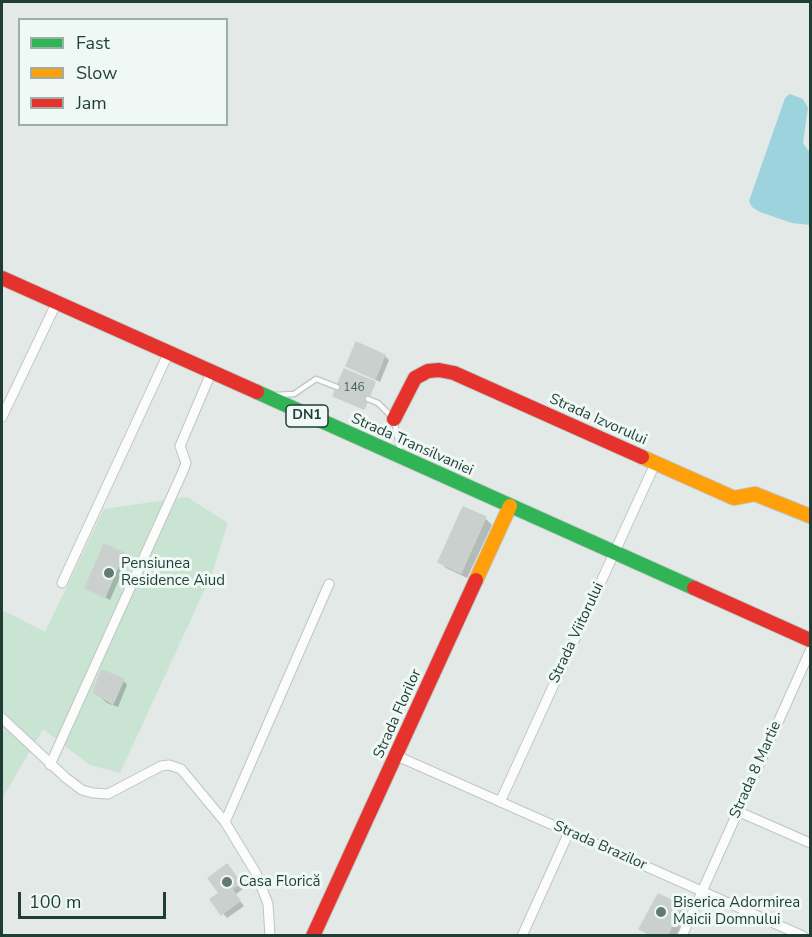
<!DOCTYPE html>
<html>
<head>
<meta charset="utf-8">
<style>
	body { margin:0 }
	#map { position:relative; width:812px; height:937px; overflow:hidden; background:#e2e9e6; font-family:"Nunito Sans",sans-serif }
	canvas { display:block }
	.frame { position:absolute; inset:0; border:3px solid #1e3e35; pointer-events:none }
	.legend { position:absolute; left:18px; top:18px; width:210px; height:108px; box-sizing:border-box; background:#eff8f4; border:2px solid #9baea8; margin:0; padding:8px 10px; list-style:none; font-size:18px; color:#1e3e35 }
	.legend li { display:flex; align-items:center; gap:12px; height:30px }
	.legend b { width:30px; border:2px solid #9baea8 }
	.scale { position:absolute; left:18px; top:892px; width:148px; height:27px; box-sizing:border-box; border:3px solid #1e3e35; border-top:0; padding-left:8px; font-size:18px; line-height:21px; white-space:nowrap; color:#1e3e35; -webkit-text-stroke:4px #eff8f4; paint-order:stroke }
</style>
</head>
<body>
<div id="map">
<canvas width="812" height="937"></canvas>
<div class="frame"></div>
<ul class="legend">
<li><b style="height:8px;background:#30b455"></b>Fast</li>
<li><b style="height:8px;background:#ff9f0a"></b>Slow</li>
<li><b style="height:8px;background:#e5322d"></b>Jam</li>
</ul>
<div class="scale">100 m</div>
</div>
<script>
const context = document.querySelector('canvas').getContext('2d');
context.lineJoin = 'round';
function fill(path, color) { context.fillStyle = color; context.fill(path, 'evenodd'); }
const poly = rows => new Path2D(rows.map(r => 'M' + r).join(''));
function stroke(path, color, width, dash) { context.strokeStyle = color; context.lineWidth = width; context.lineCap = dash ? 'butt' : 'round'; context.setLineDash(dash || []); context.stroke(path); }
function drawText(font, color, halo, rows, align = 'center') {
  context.font = font + ' "Nunito Sans",sans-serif'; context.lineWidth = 6; context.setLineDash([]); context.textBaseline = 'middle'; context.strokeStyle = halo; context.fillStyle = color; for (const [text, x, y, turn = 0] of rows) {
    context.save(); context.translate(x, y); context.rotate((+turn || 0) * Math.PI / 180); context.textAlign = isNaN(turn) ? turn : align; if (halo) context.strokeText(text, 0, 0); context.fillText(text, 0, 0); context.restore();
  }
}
const green = poly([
	[187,497,228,523,211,576,120,773,90,765,43,729,2,799,2,610,45,632,104,509]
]);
const water = poly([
	[790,94,803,99,808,108,803,143,810,153,810,225,792,223,760,212,752,207,749,201,785,98]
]);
const shadow = poly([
	[385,356,389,360,380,382,347,366],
	[373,381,375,384,365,408,336,396],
	[464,509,485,518,492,525,467,578,446,568,440,562],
	[105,546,128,559,110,600,86,587],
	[123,680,127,685,118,707,107,703,95,692],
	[231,871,244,888,235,895,244,906,227,918,212,900,221,893],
	[658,896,682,907,688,913,676,936,649,936,641,928]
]);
const building = poly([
	[356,342,385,355,375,379,346,366,356,342],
	[344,369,375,382,364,409,333,396,344,369],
	[463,507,486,517,461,573,438,562,463,507],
	[104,544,124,553,105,597,85,588,104,544],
	[102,670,124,679,113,704,93,692,102,670],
	[227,864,241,883,232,889,240,901,221,915,210,899,219,893,208,878,227,864],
	[658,894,682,905,667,936,653,936,639,929,658,894]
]);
const lane = poly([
	[276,395,294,394,316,379,337,387],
	[368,399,378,403,394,419,400,451]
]);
const street = poly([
	[2,417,56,304],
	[62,583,168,354],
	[2,718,66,778,82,790,93,793,108,794,161,766,169,765,181,769,225,822,256,873,268,904,270,936],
	[397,756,803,936],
	[50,765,183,471,186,463,180,446,211,373],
	[500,802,655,464],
	[737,811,810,843],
	[225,822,329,584],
	[522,936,569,832],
	[682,936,810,651]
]);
const fast = poly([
	[257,392,694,588]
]);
const slow = poly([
	[642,457,734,498,755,494,810,516],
	[476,580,510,506]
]);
const jam = poly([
	[2,278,257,392],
	[394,419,415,378,428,371,439,370,454,373,642,457],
	[694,588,810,640],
	[313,936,476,580]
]);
const markers = [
	[109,573,6,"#637a73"],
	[227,882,6,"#637a73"],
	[661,912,6,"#637a73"]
];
const numberNames = [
	["146",354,388]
];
const shields = [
	[307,416,42]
];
const shieldNames = [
	["DN1",307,416]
];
const streetNames = [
	["Strada Izvorului",598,420,24],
	["Strada Transilvaniei",412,445,24],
	["Strada Viitorului",577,633,-65],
	["Strada Florilor",398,714,-66],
	["Strada 8 Martie",756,770,-66],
	["Strada Brazilor",600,846,24]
];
const poiNames = [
	["Pensiunea",121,564],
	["Residence Aiud",121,581],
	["Casa Florică",239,882],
	["Biserica Adormirea",673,903],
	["Maicii Domnului",673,920]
];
fill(green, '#c9e4d2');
fill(water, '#9dd3dc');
fill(shadow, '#0003');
fill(building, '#c9d0cd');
stroke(building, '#cad2cf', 1.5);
stroke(lane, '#bfc6c3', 7);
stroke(street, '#bfc6c3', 11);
stroke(fast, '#bdc7c3', 16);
stroke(slow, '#bdc7c3', 16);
stroke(jam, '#bdc7c3', 16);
stroke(lane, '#fbfcfb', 4.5);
stroke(street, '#fbfcfb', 9);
stroke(fast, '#30b455', 14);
stroke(slow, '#ff9f0a', 14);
stroke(jam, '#e5322d', 14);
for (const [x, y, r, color] of markers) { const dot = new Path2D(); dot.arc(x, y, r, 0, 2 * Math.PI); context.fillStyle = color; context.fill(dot); stroke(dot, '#eff8f4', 2); }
drawText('12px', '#4a635c', null, numberNames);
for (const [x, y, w] of shields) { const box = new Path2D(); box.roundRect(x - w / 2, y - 11, w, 22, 4.5); context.fillStyle = '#eff8f4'; context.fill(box); stroke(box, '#1e3e35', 1.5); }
drawText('bold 14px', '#1e3e35', null, shieldNames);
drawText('15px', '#1e3e35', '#eff8f4', streetNames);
drawText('15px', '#1e3e35', '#eff8f4', poiNames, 'left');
</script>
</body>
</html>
